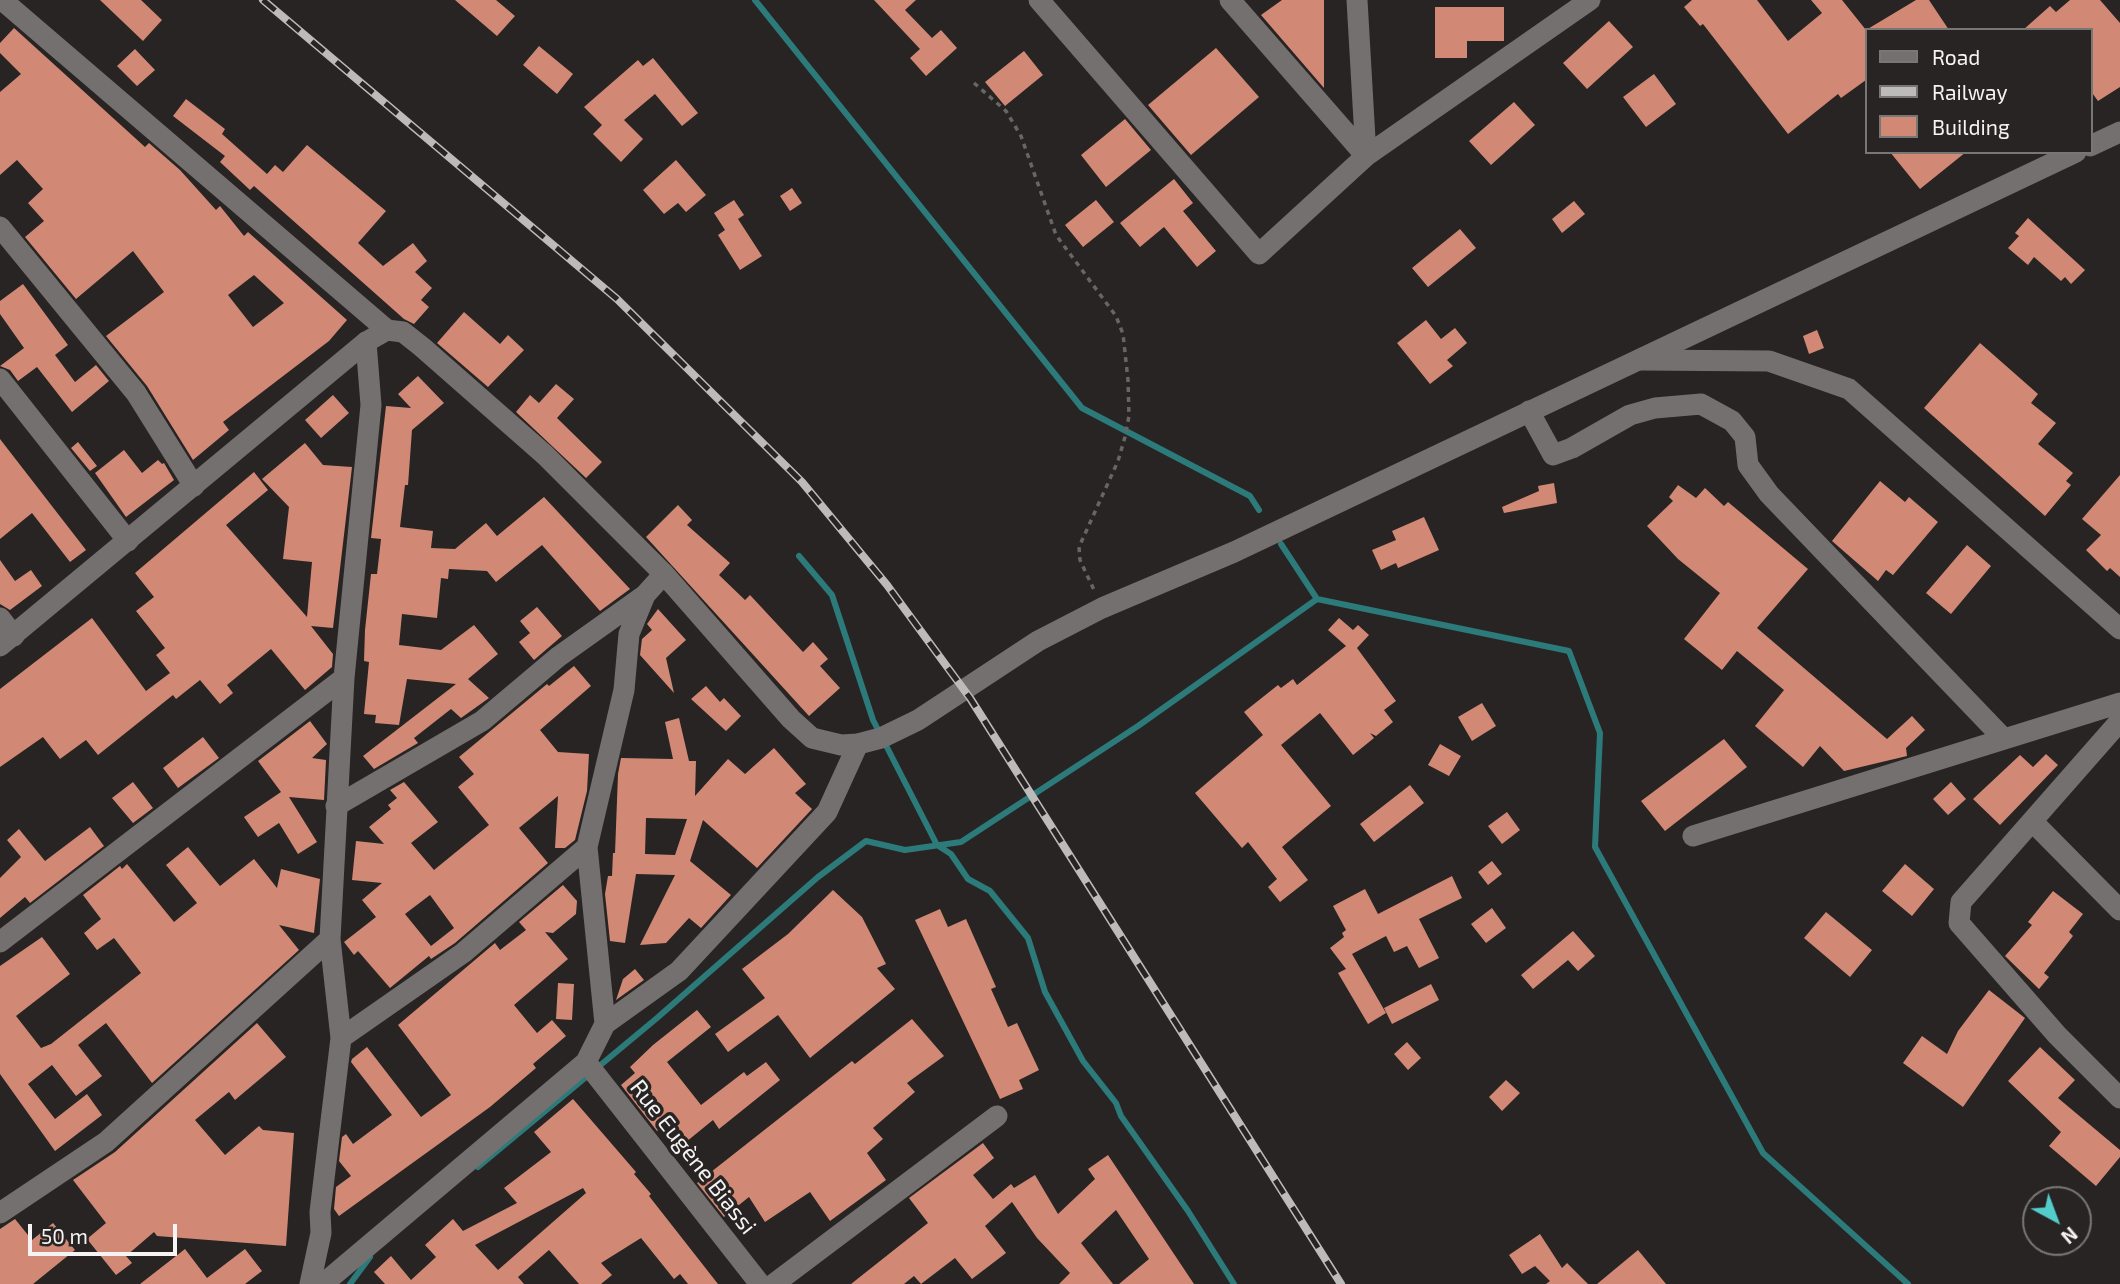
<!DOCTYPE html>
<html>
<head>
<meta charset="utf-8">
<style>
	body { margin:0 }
	#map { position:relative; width:2120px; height:1284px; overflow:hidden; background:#272423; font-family:"Exo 2",sans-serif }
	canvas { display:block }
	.legend { position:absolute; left:1865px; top:28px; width:228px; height:126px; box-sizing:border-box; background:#272423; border:2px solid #797776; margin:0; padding:9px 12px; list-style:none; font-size:21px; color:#f5f3f3 }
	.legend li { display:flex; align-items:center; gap:14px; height:35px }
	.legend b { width:35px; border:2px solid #797776 }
	.north { position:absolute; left:2022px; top:1186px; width:70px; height:70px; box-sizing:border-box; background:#272423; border:2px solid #797776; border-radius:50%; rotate:139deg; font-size:19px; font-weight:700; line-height:28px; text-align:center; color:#f5f3f3 }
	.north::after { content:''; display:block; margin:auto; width:24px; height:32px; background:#52cdcc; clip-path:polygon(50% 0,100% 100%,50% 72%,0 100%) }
	.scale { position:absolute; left:28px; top:1224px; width:149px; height:32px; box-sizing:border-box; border:4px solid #f5f3f3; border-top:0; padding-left:9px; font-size:21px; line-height:24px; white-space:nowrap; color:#f5f3f3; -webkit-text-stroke:5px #272423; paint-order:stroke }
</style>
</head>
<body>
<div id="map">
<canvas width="2120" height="1284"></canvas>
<ul class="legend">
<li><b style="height:9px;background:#74706f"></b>Road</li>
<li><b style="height:9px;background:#bdbbba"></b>Railway</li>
<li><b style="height:19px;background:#d18975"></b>Building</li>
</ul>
<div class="north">N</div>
<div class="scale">50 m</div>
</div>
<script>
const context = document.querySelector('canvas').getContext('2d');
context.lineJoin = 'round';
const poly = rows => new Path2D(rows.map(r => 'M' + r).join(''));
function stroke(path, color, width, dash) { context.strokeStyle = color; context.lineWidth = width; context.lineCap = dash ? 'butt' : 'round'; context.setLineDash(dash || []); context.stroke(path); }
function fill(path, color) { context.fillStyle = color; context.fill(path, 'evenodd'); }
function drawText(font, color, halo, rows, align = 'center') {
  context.font = font + ' "Exo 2",sans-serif'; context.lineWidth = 7; context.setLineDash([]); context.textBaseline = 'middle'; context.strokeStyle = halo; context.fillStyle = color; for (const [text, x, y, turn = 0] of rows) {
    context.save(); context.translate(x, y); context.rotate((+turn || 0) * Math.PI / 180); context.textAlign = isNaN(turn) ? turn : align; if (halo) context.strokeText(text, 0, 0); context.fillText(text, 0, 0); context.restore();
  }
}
const stream = poly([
	[755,0,1082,408,1250,496,1259,510],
	[1281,544,1317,599,1569,651,1600,733,1595,847,1763,1153,1908,1284],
	[799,556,832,595,873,720,937,845,951,854,968,879,990,891,1028,938,1045,992,1083,1061,1116,1103,1121,1116,1188,1211,1234,1284],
	[478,1167,657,1018,818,877,866,841,905,850,961,842,1138,726,1317,599],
	[350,1284,370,1257]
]);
const building = poly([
	[100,0,141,0,162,20,143,41],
	[455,0,496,0,515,16,497,36],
	[874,0,916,0,905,10,932,38,941,30,957,48,926,76,910,58,920,49],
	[1282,0,1324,0,1324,88,1261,15],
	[1692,0,1757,0,1788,41,1822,13,1811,0,1842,0,1866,30,1916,0,1929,0,1949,30,1866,30,1866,80,1841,98,1838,94,1788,134,1703,24,1700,26,1684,7],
	[2070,0,2100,0,2120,23,2120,87,2098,101,2090,90,2090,30,2023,30,2050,6,2056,12],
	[1435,7,1504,7,1504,41,1467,41,1467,58,1435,58],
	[1609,21,1633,47,1587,89,1563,63],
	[14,28,145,147,149,143,180,170,216,210,220,206,244,236,248,232,347,320,329,341,223,422,229,430,193,460,147,386,106,336,164,292,133,251,76,299,25,237,44,221,28,203,43,189,17,160,0,175,0,92,21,74,0,53,0,43],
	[254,275,284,303,253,327,228,295],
	[539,46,573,74,557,94,523,65],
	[1216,48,1259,97,1191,155,1148,105],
	[135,49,155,70,137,86,117,66],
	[1024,51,1043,75,1005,106,985,82],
	[653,58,698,113,682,126,655,94,624,120,643,139,621,162,593,134,602,125,584,107,638,60,643,66],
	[1654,74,1676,104,1646,127,1623,97],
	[186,99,225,129,222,134,267,174,275,165,283,172,307,145,386,211,358,243,383,266,413,243,427,261,415,272,432,288,421,300,429,307,414,324,404,319,254,186,250,190,220,162,225,156,173,116],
	[1514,102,1535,125,1491,165,1469,141],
	[1125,119,1151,150,1106,187,1081,155],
	[1890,152,1966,152,1920,189],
	[676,160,706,195,686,212,678,203,664,214,643,190],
	[1174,179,1193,203,1183,211,1216,251,1197,267,1164,227,1140,247,1120,223],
	[792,188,802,203,790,211,780,196],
	[734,200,744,215,738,219,762,256,740,270,718,235,725,230,714,213],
	[1096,200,1114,222,1083,247,1065,225],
	[1574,201,1585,214,1562,233,1552,219],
	[2028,218,2085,270,2071,284,2065,277,2061,281,2034,257,2028,265,2008,248,2019,236,2015,233],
	[1460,229,1476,248,1428,287,1412,268],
	[23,284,68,345,55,355,75,382,96,365,109,381,72,412,37,367,18,381,10,370,0,366,24,348,0,314,0,301],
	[464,312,500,344,508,335,524,350,488,387,437,343],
	[1426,320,1441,339,1455,328,1467,343,1447,360,1453,366,1430,384,1397,343],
	[1817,330,1824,348,1809,354,1803,336],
	[1980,343,2038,394,2031,403,2056,423,2038,444,2073,473,2066,481,2071,485,2045,516,1924,408],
	[418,376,444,403,412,430,408,485,405,485,400,527,433,531,431,548,455,549,486,523,497,536,544,497,630,589,600,611,542,545,496,582,487,571,449,569,448,579,441,578,437,618,402,614,399,645,441,650,474,625,498,654,468,679,489,698,461,718,451,709,414,738,418,743,374,769,363,756,456,684,407,679,399,725,375,723,376,715,364,714,369,662,364,661,365,630,371,574,377,574,381,539,371,538,386,406,411,408,398,394],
	[556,384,574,399,557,418,602,462,586,478,516,412,530,395,539,403],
	[333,395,349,413,321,438,305,420],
	[0,439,86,550,70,562,32,513,0,539],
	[78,442,97,466,90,471,71,448],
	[305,443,323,465,352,467,333,628,311,626,333,654,332,667,305,690,271,649,227,685,233,693,220,704,200,680,176,699,173,695,98,755,86,740,60,759,43,737,0,767,0,689,92,618,146,691,170,673,156,655,165,648,136,611,154,597,135,573,254,472,268,490,226,525,307,617,312,562,283,559,289,507,262,479],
	[124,450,142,473,158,460,162,464,164,463,174,480,126,517,95,473],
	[2120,475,2120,577,2110,568,2107,571,2086,550,2101,535,2082,519],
	[1880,481,1905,502,1909,497,1938,522,1893,575,1886,570,1878,581,1832,541],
	[1554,483,1557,503,1504,513,1502,507,1539,491,1538,486],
	[1678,485,1696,498,1705,488,1724,506,1728,502,1808,569,1757,628,1887,739,1912,716,1925,730,1906,748,1907,756,1844,771,1820,746,1803,767,1755,726,1784,690,1737,651,1722,670,1684,639,1720,593,1678,559,1647,526,1673,501,1669,497],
	[678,505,692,520,687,525,730,563,719,575,745,600,750,595,803,652,813,642,828,659,820,666,840,688,809,716,646,537],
	[1424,517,1439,550,1398,568,1396,563,1381,570,1372,550,1396,540,1392,531],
	[1967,545,1991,566,1951,614,1926,593],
	[0,560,15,581,31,570,42,586,10,610,0,604],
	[537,607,562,636,534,660,519,642,530,633,520,621],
	[658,609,686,640,666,658,674,693,640,655,642,639,652,630,647,624],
	[1339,618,1353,630,1358,625,1369,635,1357,648,1396,701,1384,710,1393,722,1376,736,1370,733,1374,738,1353,755,1320,713,1281,745,1331,806,1282,847,1308,880,1280,902,1268,887,1277,879,1248,842,1242,848,1195,793,1263,735,1244,712,1278,685,1281,688,1293,679,1297,685,1346,646,1328,630],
	[574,666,591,686,540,730,558,752,589,754,587,791,575,840,565,848,555,848,558,796,519,828,548,863,455,943,431,959,429,956,390,988,358,951,354,955,344,942,376,917,362,900,382,883,352,880,356,841,384,844,369,827,391,809,388,805,397,798,390,790,404,782,438,822,411,843,434,870,489,825,458,787,474,774,459,757,547,684,549,686],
	[430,895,454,928,431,946,405,914],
	[706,686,720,702,724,698,741,716,726,731,691,699],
	[1482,703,1496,726,1472,741,1458,717],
	[679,718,689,761,696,761,695,796,728,759,745,774,774,748,806,784,795,793,812,809,757,868,703,820,690,861,731,895,701,928,689,918,666,943,640,945,675,875,636,874,625,943,610,941,605,894,608,876,612,876,613,853,615,853,618,774,621,758,673,759,665,722],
	[646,818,687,819,675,855,645,854],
	[310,721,327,744,312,758,326,760,324,800,289,797,317,842,298,854,279,823,258,837,244,817,281,792,258,761],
	[203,737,219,758,178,788,163,768],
	[1724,739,1747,767,1665,831,1641,801],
	[1440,744,1461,756,1449,776,1428,765],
	[2046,754,2058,765,2000,825,1973,799,2020,755,2033,767],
	[133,782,153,808,133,823,112,798],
	[1951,782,1966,799,1948,815,1933,799],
	[1410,785,1424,803,1374,842,1360,824],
	[1507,812,1520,830,1502,844,1488,826],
	[90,827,104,846,30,903,25,897,0,918,0,878,21,857,7,840,19,829,45,861],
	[188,847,220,886,254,859,277,888,281,869,320,879,314,933,279,925,299,950,152,1083,106,1023,78,1045,102,1076,76,1096,52,1065,28,1084,55,1119,87,1094,102,1115,55,1151,0,1074,0,966,42,937,70,974,16,1016,41,1048,51,1044,141,973,114,938,97,950,84,933,101,919,83,895,120,866,122,869,127,864,174,922,197,903,166,865],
	[1492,861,1502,874,1488,885,1478,872],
	[1905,864,1934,889,1912,916,1882,891],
	[1452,876,1462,898,1419,919,1439,958,1419,968,1407,946,1394,952,1386,936,1352,954,1386,1013,1368,1024,1338,973,1346,969,1330,948,1344,937,1342,933,1346,930,1333,906,1365,889,1378,914],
	[563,885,577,901,576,914,553,933,545,932,568,959,514,1005,537,1033,552,1020,566,1036,533,1064,536,1068,490,1107,339,1216,334,1209,336,1187,351,1176,339,1161,342,1137,346,1134,353,1144,392,1115,351,1062,352,1059,367,1047,421,1117,451,1095,398,1025,495,943,500,950,526,930,519,922],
	[833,890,862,917,886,964,877,968,895,989,810,1058,778,1015,728,1052,715,1034,765,998,742,969,788,934],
	[2053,891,2083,914,2069,932,2073,936,2044,973,2049,977,2039,989,2005,956,2032,925,2028,922],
	[1492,908,1506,928,1486,943,1471,924],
	[940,909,948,927,966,919,996,987,991,989,1008,1027,1017,1023,1039,1070,1019,1080,1023,1089,1000,1099,915,920],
	[1826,912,1872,950,1850,977,1804,938],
	[1573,931,1595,956,1578,971,1568,960,1533,989,1521,975],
	[635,969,644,980,616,1000,623,979],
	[558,983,574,984,572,1020,556,1019],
	[1431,984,1439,1000,1392,1024,1384,1008],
	[1989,990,2025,1018,1963,1107,1903,1063,1922,1036,1947,1054,1958,1031],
	[697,1010,711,1027,667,1062,701,1105,744,1072,747,1076,766,1062,780,1080,719,1129,713,1120,686,1142,669,1121,657,1131,621,1085,635,1073,630,1067,653,1045],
	[912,1019,944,1056,907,1083,915,1092,873,1128,883,1139,867,1153,886,1180,830,1221,810,1192,765,1222,749,1197,724,1217,697,1183,852,1061,855,1064],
	[257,1023,286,1057,235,1100,229,1092,195,1120,225,1155,259,1126,263,1130,294,1133,286,1246,157,1236,154,1232,126,1256,132,1263,116,1275,87,1239,106,1223,73,1180,115,1152],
	[1407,1042,1421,1058,1408,1070,1394,1054],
	[2040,1047,2075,1080,2058,1098,2120,1150,2120,1157,2096,1186,2049,1146,2061,1132,2008,1081],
	[1506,1080,1520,1093,1502,1111,1489,1097],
	[573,1099,636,1172,634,1174,651,1194,649,1196,718,1284,688,1284,680,1274,674,1279,641,1238,601,1263,612,1275,601,1284,579,1284,549,1250,518,1277,524,1284,385,1284,374,1272,391,1256,411,1280,436,1257,425,1245,453,1219,463,1231,517,1203,504,1188,551,1152,534,1132],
	[583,1188,586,1193,498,1270,475,1245],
	[983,1143,994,1158,973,1175,993,1199,1011,1184,1014,1188,1035,1175,1058,1214,1095,1179,1088,1169,1108,1155,1194,1284,1119,1284,1149,1259,1116,1210,1081,1243,1113,1284,1059,1284,1070,1273,1037,1238,1012,1202,985,1226,1006,1253,972,1279,955,1258,921,1284,914,1276,904,1284,851,1284,928,1223,909,1198],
	[15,1219,32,1240,53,1223,75,1250,33,1284,0,1284,0,1229],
	[1540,1234,1562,1268,1567,1263,1588,1284,1546,1284,1550,1281,1535,1266,1522,1274,1509,1255],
	[185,1249,207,1278,245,1249,262,1271,245,1284,140,1284],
	[1638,1250,1666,1284,1597,1284]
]);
const path = poly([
	[974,83,1006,111,1021,136,1056,235,1116,316,1123,334,1128,380,1129,416,1125,437,1118,461,1079,547,1080,560,1094,590]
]);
const street = poly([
	[2,0,387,330],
	[1039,0,1259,254,1366,156,1590,0],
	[1230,0,1366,156],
	[1357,0,1366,156],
	[0,227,136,393,194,486],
	[1641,360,1769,361,1849,389,2120,629],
	[0,379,128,541],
	[1529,411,1553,455,1572,448,1630,415,1655,408,1701,404,1732,421,1745,437,1748,465,1769,494,2004,739],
	[0,618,14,636],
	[2120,721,1961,902,1959,923,2057,1035,2120,1098],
	[336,806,482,721,558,657,645,595,664,574],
	[2034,823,2120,910],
	[1693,836,2120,703],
	[0,942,344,678],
	[605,1024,679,971,827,812,858,744],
	[341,1038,463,953,587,847],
	[586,1062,760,1284],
	[0,1213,106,1142,330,939],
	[310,1284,321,1233,320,1212,341,1038,330,939,344,678,371,405,366,342],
	[323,1284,586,1062,605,1024,587,847,624,690,629,634,645,595],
	[774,1284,997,1116]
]);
const secondary = poly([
	[2090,146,2120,132],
	[0,646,366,342,387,330,403,332,422,347,545,455,664,574,791,719,812,738,841,745,858,744,881,738,918,720,1038,641,1102,608,1234,552,2076,152]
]);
const rail = poly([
	[263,0,617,299,802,482,887,585,970,698,1341,1284]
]);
const streetNames = [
	["Rue Eugène Biassi",693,1157,52]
];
stroke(stream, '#2c7a7a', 6);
fill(building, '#d18975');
stroke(path, '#686564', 3.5, [5, 5]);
stroke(street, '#74706f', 21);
stroke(secondary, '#74706f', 21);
stroke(rail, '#bdbbba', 8);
stroke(rail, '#272423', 5, [16]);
drawText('23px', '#f5f3f3', '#272423', streetNames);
</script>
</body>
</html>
